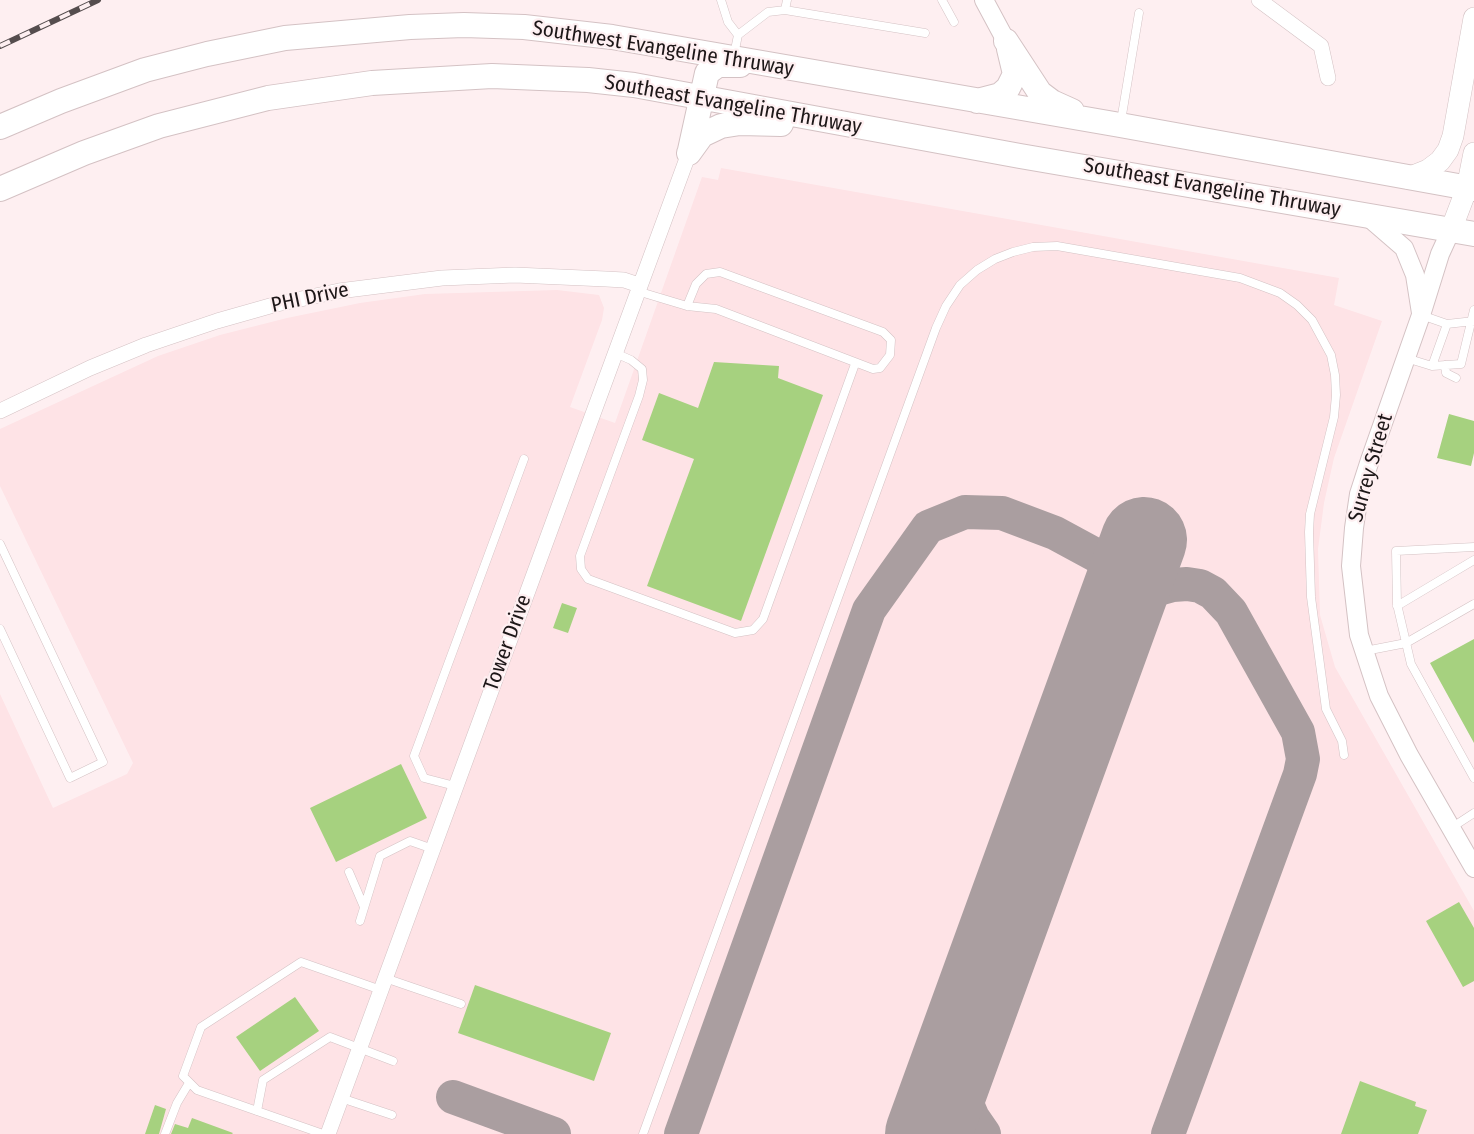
<!DOCTYPE html>
<html>
<head>
<meta charset="utf-8">
<style>
	body { margin:0 }
	canvas { display:block; background:#feeff1 }
</style>
</head>
<body>
<canvas width="1474" height="1134"></canvas>
<script>
const context = document.querySelector('canvas').getContext('2d');
context.lineJoin = 'round';
function fill(path, color) { context.fillStyle = color; context.fill(path, 'evenodd'); }
const poly = rows => new Path2D(rows.map(r => 'M' + r).join(''));
function stroke(path, color, width, dash) { context.strokeStyle = color; context.lineWidth = width; context.lineCap = dash ? 'butt' : 'round'; context.setLineDash(dash || []); context.stroke(path); }
function drawText(font, color, halo, rows, align = 'center') {
  context.font = font + ' "Fira Sans Condensed",sans-serif'; context.lineWidth = 4.5; context.setLineDash([]); context.textBaseline = 'middle'; context.strokeStyle = halo; context.fillStyle = color; for (const [text, x, y, turn = 0] of rows) {
    context.save(); context.translate(x, y); context.rotate((+turn || 0) * Math.PI / 180); context.textAlign = isNaN(turn) ? turn : align; if (halo) context.strokeText(text, 0, 0); context.fillText(text, 0, 0); context.restore();
  }
}
const built = poly([
	[721,168,1339,278,1334,305,1382,321,1334,458,1324,503,1318,549,1320,615,1335,667,1474,911,1474,1134,0,1134,0,694,53,808,127,774,133,763,0,486,0,429,158,356,220,335,287,318,360,303,425,294,557,290,599,295,604,308,602,320,570,407,615,423,702,177,718,180]
]);
const taxiway = poly([
	[960,1046,958,1069,962,1092,973,1118,984,1134],
	[453,1097,554,1134],
	[681,1134,869,610,928,527,965,512,1002,513,1055,533,1103,559,1123,599,1173,585,1187,584,1200,586,1213,593,1231,612,1298,732,1303,759,1300,774,1168,1134]
]);
const runway = poly([
	[928,1134,1144,540]
]);
const building = poly([
	[714,362,779,366,778,378,823,395,741,621,647,586,694,459,642,440,659,393,698,408],
	[1449,414,1474,421,1474,453,1471,466,1437,458],
	[562,603,577,608,568,633,553,628],
	[1474,639,1474,743,1430,663],
	[401,764,427,818,336,862,310,808],
	[1459,902,1474,928,1474,981,1463,987,1426,921],
	[475,985,611,1033,594,1081,458,1033],
	[295,997,319,1031,260,1071,236,1037],
	[1360,1081,1416,1102,1415,1106,1427,1110,1418,1134,1341,1134],
	[155,1105,166,1109,159,1134,145,1134],
	[192,1118,233,1133,232,1134,171,1134,175,1124,188,1128]
]);
const service = poly([
	[721,0,728,22,738,35],
	[942,0,954,22],
	[785,10,925,33],
	[734,55,738,35,768,12,785,10,787,0],
	[1121,121,1139,13],
	[637,291,687,306,716,309,873,369,880,368,890,355,891,340,883,332,720,272,706,274,696,284,687,306],
	[1421,315,1447,324,1474,321],
	[615,353,631,360,642,369,643,380,639,396,580,556,581,569,588,579,735,633,753,630,763,619,855,364],
	[1406,358,1432,366,1461,364,1474,310],
	[1445,365,1446,373,1456,378],
	[1432,366,1447,324],
	[0,544,103,762,70,778,0,629],
	[1474,547,1396,551,1397,604,1411,664,1474,778],
	[1397,606,1474,560],
	[1365,651,1406,643,1474,604],
	[455,786,424,778,414,756,524,459],
	[1451,828,1474,813],
	[349,872,364,907],
	[360,921,380,856,410,841,433,849],
	[385,978,461,1004],
	[341,1098,392,1115],
	[257,1111,263,1080,330,1037,393,1061],
	[165,1134,177,1103,189,1083],
	[323,1134,197,1090,183,1076,201,1027,301,962,381,990],
	[643,1134,936,328,946,306,960,285,977,270,995,259,1013,252,1033,247,1057,246,1240,278,1280,293,1297,305,1312,320,1331,355,1335,375,1336,395,1334,417,1310,514,1309,532,1311,597,1326,709,1342,741,1344,755]
]);
const minor = poly([
	[1259,0,1321,46,1328,78],
	[0,411,90,368,146,345,217,321,277,304,339,291,442,278,515,275,606,279,624,280,639,285],
	[328,1134,689,153]
]);
const tertiary = poly([
	[984,0,1006,41],
	[1367,216,1404,248,1415,275,1421,313],
	[1451,230,1440,254,1421,315,1370,460,1359,494,1354,528,1351,566,1359,635,1379,696,1409,755,1474,868]
]);
const secondary = poly([
	[1408,178,1428,170,1440,161,1448,150,1453,136,1474,18],
	[1451,230,1467,188,1474,153]
]);
const trunk = poly([
	[1006,41,1040,93,1052,102,1072,111],
	[977,101,1000,95,1008,88,1015,74,1009,49],
	[0,127,61,101,145,70,207,54,285,38,410,27,464,25,524,27,612,37,1120,125,1474,189],
	[690,150,707,73,718,65,740,65],
	[689,153,702,135,721,126,740,123,781,124],
	[0,189,84,153,159,126,268,98,372,83,492,76,588,80,634,85,1020,156,1474,234]
]);
const rail = poly([
	[0,46,98,0]
]);
const streetNames = [
	["Southwest Evangeline Thruway",663,49,9],
	["Southeast Evangeline Thruway",733,105,10],
	["Southeast Evangeline Thruway",1212,188,10],
	["PHI Drive",310,298,-12],
	["Surrey Street",1371,468,-74],
	["Tower Drive",508,643,-70]
];
fill(built, '#fee3e6');
stroke(taxiway, '#aa9ea0', 34);
stroke(runway, '#aa9ea0', 86);
fill(building, '#a6d17f');
stroke(service, '#d4c2c4', 9);
stroke(minor, '#d4c2c4', 16);
stroke(tertiary, '#d4c2c4', 20);
stroke(secondary, '#d4c2c4', 22);
stroke(trunk, '#d4c2c4', 26);
stroke(service, '#fff', 8);
stroke(minor, '#fff', 15);
stroke(tertiary, '#fff', 18);
stroke(secondary, '#fff', 21);
stroke(trunk, '#fff', 24);
stroke(rail, '#554d4e', 6);
stroke(rail, '#feeff1', 4, [11]);
drawText('21px', '#1d1718', '#feeff1', streetNames);
</script>
</body>
</html>
